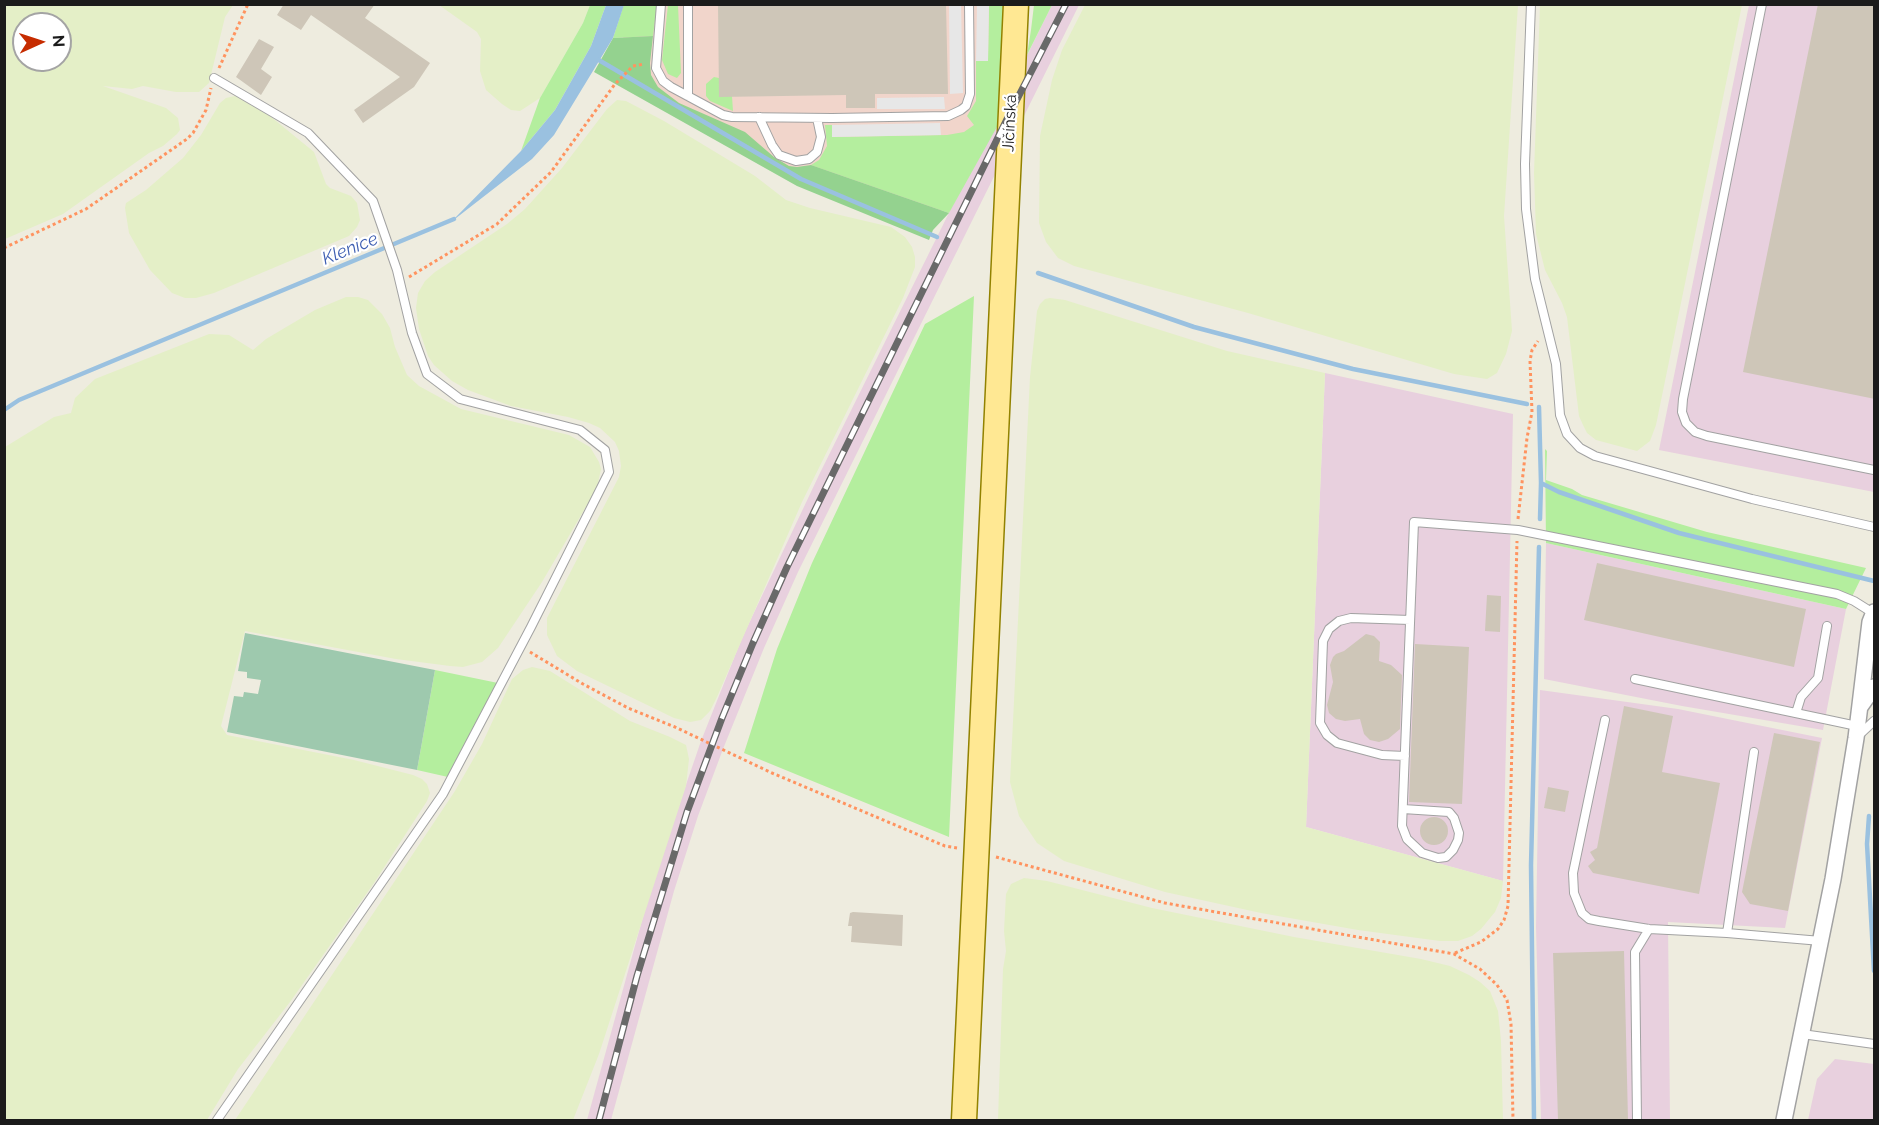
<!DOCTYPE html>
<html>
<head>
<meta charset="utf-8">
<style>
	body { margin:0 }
	#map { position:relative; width:1879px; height:1125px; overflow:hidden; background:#eeecdf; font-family:Raleway,sans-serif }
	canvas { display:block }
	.frame { position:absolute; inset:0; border:6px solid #1b1b1b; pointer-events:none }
	.north { position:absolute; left:12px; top:12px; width:60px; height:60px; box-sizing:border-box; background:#fff; border:2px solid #a4a4a4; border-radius:50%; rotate:87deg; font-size:16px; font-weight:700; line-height:24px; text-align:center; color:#1b1b1b }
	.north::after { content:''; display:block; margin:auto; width:21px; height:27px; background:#c62c00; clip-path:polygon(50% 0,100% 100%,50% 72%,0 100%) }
</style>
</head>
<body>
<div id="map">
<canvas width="1879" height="1125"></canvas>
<div class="frame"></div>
<div class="north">N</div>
</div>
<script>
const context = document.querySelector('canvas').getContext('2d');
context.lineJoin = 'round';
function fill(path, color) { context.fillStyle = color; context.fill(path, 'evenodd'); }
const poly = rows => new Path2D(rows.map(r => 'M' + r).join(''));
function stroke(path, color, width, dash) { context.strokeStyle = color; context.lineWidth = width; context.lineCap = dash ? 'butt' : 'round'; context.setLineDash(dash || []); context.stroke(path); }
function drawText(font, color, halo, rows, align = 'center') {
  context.font = font + ' Raleway,sans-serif'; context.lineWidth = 4.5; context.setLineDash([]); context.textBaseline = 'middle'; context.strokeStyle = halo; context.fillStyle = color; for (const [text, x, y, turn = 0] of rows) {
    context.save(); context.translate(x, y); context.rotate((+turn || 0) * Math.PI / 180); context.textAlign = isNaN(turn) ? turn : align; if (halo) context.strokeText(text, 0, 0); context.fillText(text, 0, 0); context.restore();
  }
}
const commercial = poly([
	[641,5,996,5,992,124,937,219,787,176,604,72]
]);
const industrial = poly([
	[1052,5,1079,5,798,572,764,648,723,749,698,816,674,891,611,1120,587,1120,652,884,701,741,742,638,819,475],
	[1749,5,1874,5,1874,492,1659,450],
	[1325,373,1513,414,1503,881,1306,827],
	[1546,543,1846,609,1823,730,1682,706,1544,679],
	[1540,690,1678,709,1822,738,1785,928,1668,922,1670,1120,1541,1120,1536,927],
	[1835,1059,1874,1064,1874,1120,1808,1120,1817,1079]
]);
const farmland = poly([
	[5,4,233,5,225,17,209,83,199,92,176,92,143,86,132,89,103,86,166,108,178,118,180,130,177,134,163,146,149,153,63,214,5,239],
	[24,24,60,24,60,60,24,60],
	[439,5,590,5,583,23,540,98,520,111,511,110,502,104,486,90,480,71,481,39,477,32],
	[1085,5,1518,5,1504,216,1512,331,1506,354,1497,373,1487,379,1454,374,1248,313,1074,266,1058,258,1046,242,1039,223,1040,136,1052,80,1062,50],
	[1540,5,1742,5,1656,425,1650,441,1637,451,1596,440,1587,433,1583,425,1579,416,1567,317,1562,303,1545,270,1536,234,1534,173],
	[235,96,270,116,314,152,326,184,330,188,351,196,357,203,360,220,357,227,349,236,214,293,196,298,185,298,172,293,150,270,129,233,125,208,126,203,146,190,183,158,201,135,220,103,226,98],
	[617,100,626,101,664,121,755,176,786,200,810,208,891,227,905,237,912,247,915,257,915,267,903,298,802,502,717,697,710,711,701,720,690,722,674,718,577,671,557,656,547,635,547,618,619,477,621,466,619,451,615,442,600,428,589,423,568,417,511,406,468,390,452,381,434,365,428,356,419,329,416,308,418,293,425,281,435,272,507,224,525,209,562,168,607,109],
	[346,297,358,297,368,300,382,314,390,328,395,347,407,375,419,386,461,409,569,435,590,447,599,462,601,469,597,488,542,582,498,648,482,662,463,667,450,666,396,659,245,631,221,726,227,735,354,760,413,775,422,779,427,784,430,793,427,801,374,883,290,1002,238,1069,207,1120,5,1120,5,447,54,417,71,413,75,398,95,379,209,334,229,335,253,350,266,339,315,310],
	[1050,298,1065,300,1227,351,1325,373,1306,827,1503,881,1501,898,1495,912,1481,929,1472,936,1458,941,1440,941,1358,930,1261,913,1165,892,1064,861,1037,843,1019,816,1010,782,1030,377,1037,311,1040,304,1045,299],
	[532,667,550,671,630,721,670,737,686,745,689,759,686,786,599,1054,573,1120,235,1120,455,791,482,744,512,679,523,670],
	[1024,878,1047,881,1152,908,1294,937,1421,959,1450,966,1469,975,1480,982,1490,991,1498,1011,1501,1041,1503,1120,998,1120,1003,969,1006,951,1004,931,1006,894,1011,884]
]);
const grass = poly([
	[624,4,657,5,653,36,613,38],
	[590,5,606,5,591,46,555,110,521,151,540,98,583,23],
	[668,5,678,5,681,73,677,78,668,74,662,60],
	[989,5,1003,5,998,125,949,213,811,165,819,160,827,146,825,125,832,125,833,137,947,135,964,132,974,125,967,116,976,101,976,61,988,60],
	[1034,5,1052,5,1027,55,1031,30],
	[714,77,719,78,732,96,733,111,710,101,706,96,706,84],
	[974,296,949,837,744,753,777,649,812,563,925,324],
	[1545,449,1547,451,1546,480,1572,489,1582,495,1707,532,1866,568,1846,609,1546,543],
	[435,670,498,683,448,777,417,770]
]);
const forest = poly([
	[653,36,650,63,651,75,658,87,679,103,745,132,774,157,789,166,797,167,811,165,949,213,933,230,929,240,797,186,594,72,613,38]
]);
const cemetery = poly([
	[245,633,435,670,417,770,227,732,234,696,243,697,244,692,258,694,261,680,247,678,247,672,238,671]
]);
const parking = poly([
	[949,5,961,5,963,93,950,94],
	[977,5,989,5,988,61,976,61],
	[944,97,945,109,877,109,877,98],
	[940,123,941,135,832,137,832,125]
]);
const water = poly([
	[606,5,624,5,613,38,554,135,532,159,451,222,521,151,555,110,591,46]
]);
const stream = poly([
	[597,59,801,179,937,237],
	[1038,273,1194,327,1353,369,1527,404],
	[1539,407,1541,483,1559,492,1679,533,1874,581],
	[4,410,19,400,454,219],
	[1540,519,1541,483],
	[1869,816,1867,844,1874,971],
	[1534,1120,1531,865,1539,547]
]);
const building = poly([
	[284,4,375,4,365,18,430,63,414,87,363,123,354,110,400,77,311,15,301,30,277,15],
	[718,4,946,4,948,94,875,94,875,108,846,108,846,95,719,97],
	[1818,4,1875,4,1875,399,1743,372],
	[259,39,274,47,261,69,272,77,261,95,236,77],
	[1597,563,1806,609,1794,667,1584,620],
	[1487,595,1501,596,1500,632,1485,631],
	[1366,634,1374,636,1380,642,1379,661,1391,665,1402,675,1400,729,1388,739,1379,742,1370,740,1364,734,1360,719,1345,721,1336,719,1329,713,1327,705,1333,682,1330,665,1333,657,1336,654,1344,651],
	[1415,644,1469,647,1462,804,1409,802],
	[1624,706,1673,716,1662,772,1720,783,1699,894,1593,873,1588,866,1595,860,1590,852,1597,848],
	[1774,733,1820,742,1788,911,1750,904,1742,892],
	[1548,787,1569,791,1565,812,1544,808],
	'1420 831a14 14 0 1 1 28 0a14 14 0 1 1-28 0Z',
	[853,912,903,915,902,946,851,942,852,926,848,926,850,913],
	[1624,951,1628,1120,1558,1120,1553,953]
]);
const path = poly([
	[219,68,248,4],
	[4,248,86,209,187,139,193,133,206,110,211,88],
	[409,277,497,224,551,172,615,84,633,66,644,64],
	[1518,519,1527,438,1532,412,1530,361,1532,350,1538,341],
	[530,652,583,684,628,708,675,727,772,773,945,846,957,848],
	[996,857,1165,903,1454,954,1480,969,1497,985,1507,1000,1511,1024,1513,1120],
	[1455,953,1481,942,1498,929,1504,920,1508,906,1517,541]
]);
const lane = poly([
	[661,4,656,68,663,81,671,87,723,115,732,117,832,118,948,116,961,110,966,106,970,94,969,4],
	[688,4,688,96],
	[1531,4,1525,164,1526,209,1535,279,1556,364,1560,415,1567,434,1580,448,1595,456,1752,499,1874,527],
	[1762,4,1683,399,1682,412,1686,423,1695,432,1707,436,1874,470],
	[214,78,308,133,373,201,397,270,412,333,427,374,460,399,580,430,605,450,609,472,531,627,443,794,217,1120],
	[759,117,772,145,779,155,796,161,809,159,817,152,821,137,817,118],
	[1635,679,1857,726],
	[1796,713,1801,697,1818,678,1827,626],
	[1605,720,1573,873,1574,893,1582,913,1589,919,1599,921,1649,929,1727,933,1821,941],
	[1859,735,1874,721],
	[1405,756,1382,755,1337,743,1327,735,1320,723,1323,641,1329,629,1339,621,1351,618,1410,620],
	[1403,809,1449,812,1454,818,1459,833,1458,840,1453,850,1446,857,1438,858,1422,853,1407,839,1402,826,1414,522,1518,530,1837,594,1854,601,1873,613],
	[1727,933,1754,752],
	[1802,1034,1874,1044],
	[1637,1120,1635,952,1649,929]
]);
const street = poly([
	[1860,707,1874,687],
	[1784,1120,1833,879,1856,738,1870,622,1874,612]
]);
const primary = poly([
	[964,1120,1016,4]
]);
const rail = poly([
	[599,1120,637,976,687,812,722,718,753,643,787,567,1010,113,1066,4]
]);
const streetNames = [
	["Jičínská",1010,123,-87]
];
const waterNames = [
	["Klenice",350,249,-22]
];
fill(commercial, '#f1d5cb');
fill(industrial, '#e8d0de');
fill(farmland, '#e4efc7');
fill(grass, '#b4ee9e');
fill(forest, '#94d28f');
fill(cemetery, '#9ec9ae');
fill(parking, '#e7e7e7');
fill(water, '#9ac1e0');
stroke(stream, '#9ac1e0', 4.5);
fill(building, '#cec6b8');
stroke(lane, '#a2a2a2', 10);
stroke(street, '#a2a2a2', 18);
stroke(primary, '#928200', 27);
stroke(path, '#ff935f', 3, [3, 3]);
stroke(lane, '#fff', 8);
stroke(street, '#fff', 15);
stroke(primary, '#ffe893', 24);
stroke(rail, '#696969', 7);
stroke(rail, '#fff', 4.5, [14]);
drawText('16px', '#1b1b1b', '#fff', streetNames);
drawText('italic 18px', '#3f5fb2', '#fff', waterNames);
</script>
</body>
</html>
